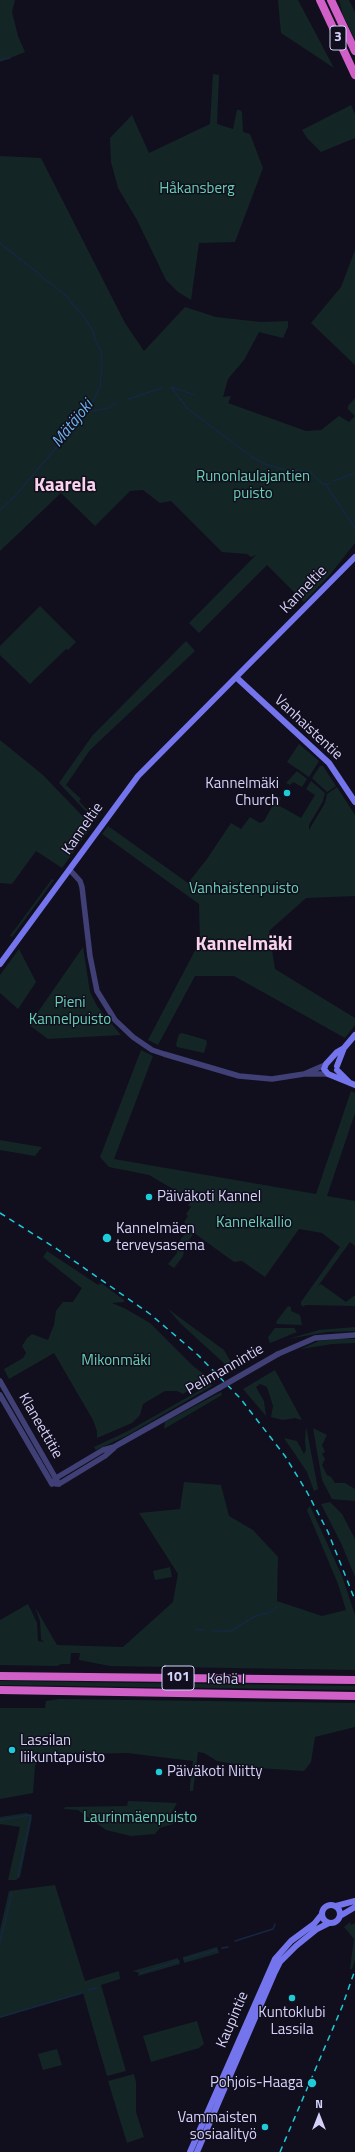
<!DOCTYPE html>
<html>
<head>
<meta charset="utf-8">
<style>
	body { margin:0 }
	#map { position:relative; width:355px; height:2152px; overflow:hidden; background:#110f1d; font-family:"Titillium Web",sans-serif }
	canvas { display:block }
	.north { position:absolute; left:299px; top:2096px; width:40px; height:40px; -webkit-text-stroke:3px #110f1d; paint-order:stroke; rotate:0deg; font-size:11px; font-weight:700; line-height:16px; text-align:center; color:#d5d1f9 }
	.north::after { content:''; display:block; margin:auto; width:14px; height:18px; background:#d5d1f9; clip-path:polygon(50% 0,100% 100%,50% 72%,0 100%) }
</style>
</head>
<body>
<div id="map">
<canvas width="355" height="2152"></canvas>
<div class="north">N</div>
</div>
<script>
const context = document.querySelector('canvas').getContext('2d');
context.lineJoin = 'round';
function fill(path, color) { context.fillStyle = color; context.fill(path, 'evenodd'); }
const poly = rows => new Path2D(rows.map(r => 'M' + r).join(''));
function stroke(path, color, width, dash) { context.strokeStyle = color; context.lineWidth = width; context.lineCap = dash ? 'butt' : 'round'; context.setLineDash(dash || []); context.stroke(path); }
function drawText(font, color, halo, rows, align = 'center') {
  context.font = font + ' "Titillium Web",sans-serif'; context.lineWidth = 3; context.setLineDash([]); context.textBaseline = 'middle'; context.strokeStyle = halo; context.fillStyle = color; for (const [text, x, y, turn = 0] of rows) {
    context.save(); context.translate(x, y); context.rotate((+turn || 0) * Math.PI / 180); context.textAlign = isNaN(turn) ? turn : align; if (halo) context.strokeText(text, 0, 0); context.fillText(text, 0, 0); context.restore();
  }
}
const green = poly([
	[0,0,15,0,12,12,18,36,25,52,0,62],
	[278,0,298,0,334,68,281,33],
	[339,0,349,0,355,12,355,40,343,15],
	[213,74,219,75,217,124,233,129,237,110,240,110,242,112,243,132,250,134,263,168,235,242,199,243,191,300,178,292,166,280,137,220,118,188,111,162,110,138,132,115,149,153,210,124],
	[351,105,355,114,355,138,321,152,307,138,302,130],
	[0,156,41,158,125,323,144,351,185,307,216,317,261,322,288,321,288,327,283,338,259,332,244,360,228,379,223,397,231,396,228,403,306,431,321,430,339,416,349,422,355,416,348,409,348,406,355,398,355,543,329,576,304,602,267,565,199,633,189,623,256,555,251,557,247,554,222,552,171,501,160,503,143,490,130,491,95,526,61,493,0,551],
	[355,250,355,365,311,323,341,287],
	[40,606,76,642,68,650,66,649,30,684,0,655,0,646],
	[186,641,195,651,90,750,66,785,81,799,79,801,91,814,95,811,99,816,96,820,93,819,59,783,92,736],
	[0,740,43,775,92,826,62,868,36,851,12,884,0,883],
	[299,744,319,761,309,777,287,762],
	[320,766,323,766,336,786,327,792,312,778],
	[297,771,307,779,302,787,293,782,290,785,286,783],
	[311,781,325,793,323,801,309,825,309,830,325,803,327,794,337,787,355,815,355,896,306,898,269,931,275,969,355,1018,355,1025,345,1038,234,976,195,976,158,1045,148,1040,200,941,199,904,102,834,108,826,188,883,207,859,231,823,241,829,250,817,260,823,264,821,278,796,281,798,278,805,301,818,315,795,306,789],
	[52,879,54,880,12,937,10,936],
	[83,947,90,992,97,1006,121,1035,48,1039,29,1025],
	[19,949,36,982,18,1009,0,993,0,975],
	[182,1033,206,1040,207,1043,204,1053,177,1047,176,1044,179,1034],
	[141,1050,153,1056,114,1159,316,1194,351,1091,355,1093,355,1113,327,1196,355,1201,355,1246,350,1242,318,1286,321,1284,346,1302,355,1295,355,1306,305,1305,304,1307,301,1305,301,1302,340,1247,322,1233,299,1229,265,1277,242,1261,234,1262,194,1233,185,1246,183,1256,174,1268,168,1264,177,1253,178,1243,185,1234,182,1231,186,1224,184,1222,188,1216,186,1214,191,1207,188,1205,192,1200,149,1175,109,1167,100,1157],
	[0,1140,17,1143,42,1147,35,1156,0,1150],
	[47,1251,98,1285,101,1283,124,1300,124,1302,112,1303,126,1309,150,1323,193,1366,209,1378,183,1394,177,1391,165,1391,143,1404,140,1415,132,1423,97,1438,97,1431,93,1420,54,1353,9,1379,4,1369,23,1358,26,1353,22,1346,27,1338,32,1334,48,1340,54,1325,56,1311,63,1302,73,1302,82,1288,83,1289,43,1257],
	[288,1306,291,1307,291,1311,300,1315,302,1325,277,1324,276,1322],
	[168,1309,224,1350,232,1364,227,1366,181,1324],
	[355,1327,355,1331,327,1332,288,1339,319,1330],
	[275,1328,294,1328,297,1332,270,1343,268,1337],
	[335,1339,355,1339,355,1343,332,1344,301,1349,319,1341],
	[275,1370,302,1420,295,1418,283,1420,271,1417,273,1406,267,1387,260,1384,256,1387,264,1401,266,1416,243,1389],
	[211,1384,212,1386,126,1436,96,1450,94,1447,128,1431],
	[221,1392,222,1395,164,1429,165,1422],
	[306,1426,318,1489,314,1491,307,1472,284,1438,297,1441,304,1454,306,1450,305,1441],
	[313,1428,327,1435,322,1445,325,1452,322,1454,325,1459,322,1465,327,1475,331,1477,335,1483,345,1483,355,1489,355,1501,332,1499,322,1480],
	[184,1482,221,1485,229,1516,253,1530,278,1557,277,1601,322,1616,346,1610,338,1584,307,1510,310,1506,342,1576,355,1615,355,1670,110,1666,79,1660,80,1653,71,1653,70,1664,61,1664,57,1666,0,1665,0,1620,28,1604,37,1623,38,1641,44,1642,41,1639,40,1621,35,1607,57,1645,123,1647,173,1602,178,1574,139,1513,180,1509],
	[330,1502,342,1514,355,1539,355,1577,341,1543,321,1504],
	[170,1567,172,1577,155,1580,153,1571],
	[0,1681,355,1686,355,1690,0,1685],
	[59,1699,355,1703,355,1727,315,1737,311,1762,304,1771,258,1768,217,1761,204,1753,198,1752,193,1791,190,1791,190,1784,193,1761,127,1753,41,1755,35,1766,33,1793,0,1799,0,1708,45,1708,46,1701],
	[128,1801,177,1803,172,1812,176,1823,160,1828,155,1834,131,1836,106,1830,78,1810,64,1809,65,1807,127,1806],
	[27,1813,32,1818,20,1877,16,1880,8,1880,20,1827,0,1824,0,1817],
	[55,1885,85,1981,119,1971,120,1979,101,1985,126,2071,107,2076,83,1993,0,2018,0,1930,9,1891],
	[350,1922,351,1925,355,1923,355,1960,352,1969,350,1969,354,1939,344,1927],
	[217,1947,219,1953,184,1963,183,1957],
	[178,1958,180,1964,138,1976,139,1973,133,1971],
	[197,2021,204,2044,199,2048,151,2062,143,2036],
	[57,2049,62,2065,43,2070,38,2054],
	[134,2074,136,2082,136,2112,144,2137,127,2143,108,2081]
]);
const stream = poly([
	[0,60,10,58],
	[0,243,65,295,84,317,94,333,95,340,101,351,102,366,100,388,87,412,14,497,0,510],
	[171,387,187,408,252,457,265,464,282,469,310,472,323,484,329,484],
	[171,387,195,395],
	[128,399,162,388],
	[88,412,109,408,115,403],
	[334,481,355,473],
	[326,485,355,528],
	[195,1629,203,1630],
	[213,1631,231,1631,255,1616,268,1613,277,1607],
	[0,1820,31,1815,18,1876],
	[235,1941,273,1929,275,1924],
	[0,1942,12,1893],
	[222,1948,228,1947],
	[184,1959,217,1950],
	[140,1973,179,1961],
	[88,1990,97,1988],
	[0,2017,82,1993]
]);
const tertiary = poly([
	[70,870,80,881,82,887,90,956,97,991,115,1020,133,1037,152,1050,164,1054,239,1076,272,1079,304,1074,328,1074],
	[304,1074,325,1065],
	[278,1354,315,1338,355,1335],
	[0,1381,59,1484],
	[0,1395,52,1484],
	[52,1484,56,1478,103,1450,114,1447,219,1388],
	[56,1484,59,1484,105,1456,114,1448]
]);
const secondary = poly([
	[237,678,329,763,355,802],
	[0,964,138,776,355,557],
	[344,1048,337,1052,326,1064,324,1069,328,1074,355,1085],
	[337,1066,344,1048,355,1035],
	[337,1070,350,1083],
	'322 1914a9 9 0 1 1 18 0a9 9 0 1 1-18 0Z',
	[336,1906,355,1901],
	[340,1916,355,1907],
	[190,2152,275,1959,291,1941,314,1924,322,1914],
	[197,2152,274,1974,280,1962,296,1946,317,1929,329,1923]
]);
const trunk = poly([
	[320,0,355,75],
	[331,0,355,51],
	[0,1676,355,1680],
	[0,1690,355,1696]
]);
const rail = poly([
	[0,1213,57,1249,150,1314,198,1355,240,1398,285,1456,307,1492,328,1532,355,1600],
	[280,2152,342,2007,355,1970]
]);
const tertiaryBridge = poly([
	[219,1388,278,1354]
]);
const markers = [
	[287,793,4,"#1dcbd9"],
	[149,1197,4,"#1dcbd9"],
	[107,1238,5,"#1dcbd9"],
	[12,1750,4,"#1dcbd9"],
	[159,1772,4,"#1dcbd9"],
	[292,1998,4,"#1dcbd9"],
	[312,2083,5,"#1dcbd9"],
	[265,2127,4,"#1dcbd9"]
];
const shields = [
	[338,38,16],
	[178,1678,32]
];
const shieldNames = [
	["3",338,38],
	["101",178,1678]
];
const parkNames = [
	["Håkansberg",197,189],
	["Runonlaulajantien",253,477],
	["puisto",253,494],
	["Vanhaistenpuisto",244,889],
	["Pieni",70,1003],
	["Kannelpuisto",70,1020],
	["Kannelkallio",254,1223],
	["Mikonmäki",116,1361],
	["Laurinmäenpuisto",140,1818]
];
const streetNames = [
	["Kanneltie",304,590,-46],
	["Vanhaistentie",308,728,43],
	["Kanneltie",83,829,-55],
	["Pelimannintie",225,1370,-30],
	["Klaneettitie",40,1426,60],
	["Kehä I",226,1680,1],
	["Kaupintie",233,2020,-67]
];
const poiNames = [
	["Kannelmäki",279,784,"right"],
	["Church",279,801,"right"],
	["Päiväkoti Kannel",157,1197],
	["Kannelmäen",116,1229],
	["terveysasema",116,1246],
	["Lassilan",20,1741],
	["liikuntapuisto",20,1758],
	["Päiväkoti Niitty",167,1772],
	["Kuntoklubi",292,2013,"center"],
	["Lassila",292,2030,"center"],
	["Pohjois-Haaga",303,2083,"right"],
	["Vammaisten",257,2118,"right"],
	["sosiaalityö",257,2135,"right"]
];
const waterNames = [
	["Mätäjoki",73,424,-51]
];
const districtNames = [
	["Kaarela",65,486],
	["Kannelmäki",244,945]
];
fill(green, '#132625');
stroke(stream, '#152741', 1.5);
stroke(tertiary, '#404076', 5.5);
stroke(secondary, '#7474ed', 6);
stroke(trunk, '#d060c7', 8);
stroke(rail, '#1dcbd9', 1.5, [6, 5]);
stroke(tertiaryBridge, '#404076', 5.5);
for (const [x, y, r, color] of markers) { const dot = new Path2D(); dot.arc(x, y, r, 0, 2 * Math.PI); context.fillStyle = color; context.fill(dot); stroke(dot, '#110f1d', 1.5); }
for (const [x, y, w] of shields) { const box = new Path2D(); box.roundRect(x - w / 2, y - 12, w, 24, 3); context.fillStyle = '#110f1d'; context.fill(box); stroke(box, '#d5d1f9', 1); }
drawText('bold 14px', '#d5d1f9', null, shieldNames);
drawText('15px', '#67cfb3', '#110f1d', parkNames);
drawText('15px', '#d5d1f9', '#110f1d', streetNames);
drawText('15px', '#d5d1f9', '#110f1d', poiNames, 'left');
drawText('italic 16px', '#6cb3ec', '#110f1d', waterNames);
drawText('bold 19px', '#f9d3ec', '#110f1d', districtNames);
</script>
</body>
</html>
